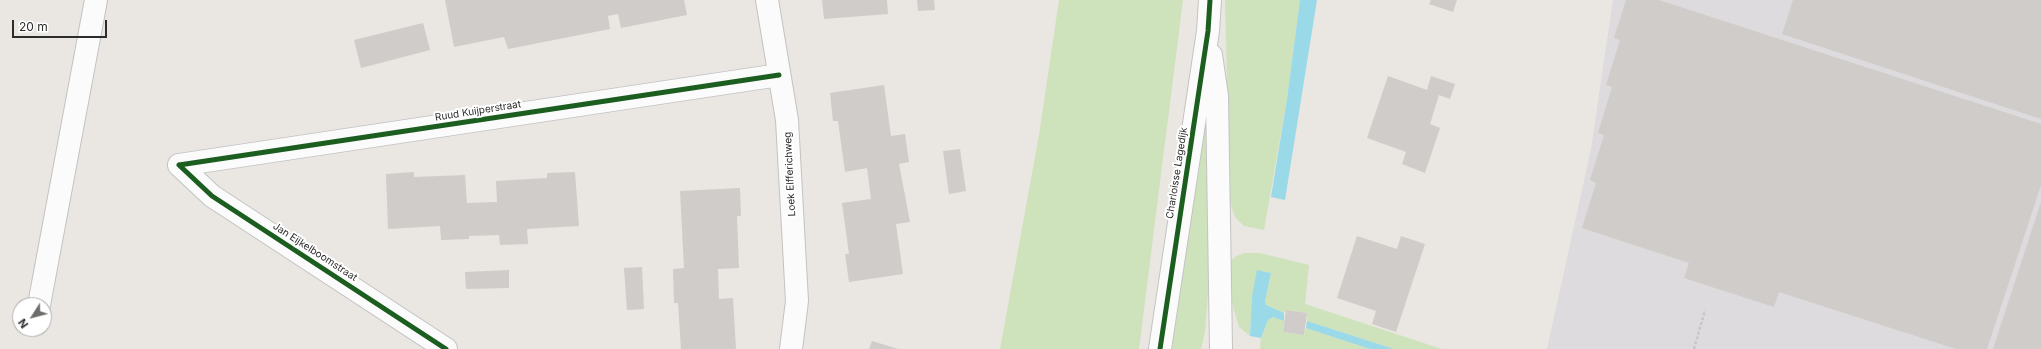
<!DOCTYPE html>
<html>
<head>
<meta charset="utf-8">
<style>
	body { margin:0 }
	#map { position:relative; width:2041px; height:349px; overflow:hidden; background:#eae6e2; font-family:Inter,sans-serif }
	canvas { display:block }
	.north { position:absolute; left:12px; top:297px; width:40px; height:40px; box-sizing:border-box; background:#fff; border:1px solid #ababab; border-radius:50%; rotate:234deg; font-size:11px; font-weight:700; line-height:16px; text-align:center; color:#2c2c2c }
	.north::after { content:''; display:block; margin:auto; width:14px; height:18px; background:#6e6d6c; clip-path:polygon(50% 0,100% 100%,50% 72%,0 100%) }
	.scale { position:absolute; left:12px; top:20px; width:95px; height:18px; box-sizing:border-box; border:2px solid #2c2c2c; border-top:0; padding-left:5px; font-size:12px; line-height:14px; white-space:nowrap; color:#2c2c2c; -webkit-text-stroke:3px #fff; paint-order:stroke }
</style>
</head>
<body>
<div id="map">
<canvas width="2041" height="349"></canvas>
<div class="north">N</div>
<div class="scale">20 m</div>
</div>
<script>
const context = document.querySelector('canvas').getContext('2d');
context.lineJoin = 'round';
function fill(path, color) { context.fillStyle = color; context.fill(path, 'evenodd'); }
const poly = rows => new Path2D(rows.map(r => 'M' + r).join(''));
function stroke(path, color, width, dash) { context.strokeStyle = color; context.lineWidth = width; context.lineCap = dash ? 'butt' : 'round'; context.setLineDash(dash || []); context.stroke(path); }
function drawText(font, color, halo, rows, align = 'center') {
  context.font = font + ' Inter,sans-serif'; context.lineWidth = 4; context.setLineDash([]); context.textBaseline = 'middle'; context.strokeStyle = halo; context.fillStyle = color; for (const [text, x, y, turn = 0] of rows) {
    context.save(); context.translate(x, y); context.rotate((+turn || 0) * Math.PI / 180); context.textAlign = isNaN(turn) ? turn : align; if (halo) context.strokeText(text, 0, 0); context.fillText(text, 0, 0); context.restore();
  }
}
const industrial = poly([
	[1613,0,2041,0,2041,349,1547,349,1591,149]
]);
const green = poly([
	[1059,0,1183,0,1139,349,1000,349,1039,135],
	[1225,0,1300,0,1287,99,1264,230,1244,226,1235,217,1230,203],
	[1207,109,1213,233,1205,332,1201,349,1172,349],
	[1245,253,1260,253,1309,265,1305,304,1442,349,1394,349,1307,321,1307,313,1286,310,1284,313,1270,308,1266,305,1265,301,1271,273,1252,296,1250,336,1239,327,1229,293,1229,262,1236,256],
	[1273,317,1284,321,1283,332,1304,335,1306,328,1370,349,1260,349,1261,338,1268,320]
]);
const water = poly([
	[1300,0,1317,0,1285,200,1271,197,1287,99],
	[1257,270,1271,273,1265,301,1266,305,1284,313,1284,321,1273,317,1268,320,1261,338,1250,336,1252,296],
	[1307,321,1394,349,1370,349,1306,328]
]);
const building = poly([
	[445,0,684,0,687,15,621,28,618,14,608,16,610,29,508,49,504,37,454,47],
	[822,0,887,0,888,14,824,19],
	[917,0,934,0,935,10,918,11],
	[1431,0,1457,0,1453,12,1429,4],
	[1626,0,1659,0,2041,124,2041,185,1987,349,1956,349,1779,292,1774,307,1684,278,1689,263,1582,228,1596,183,1590,180,1604,135,1598,133,1612,87,1606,85,1620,40,1614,38],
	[1793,0,2041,0,2041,119,1782,34],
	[423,23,430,50,361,68,354,40],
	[1388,76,1427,90,1431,76,1455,84,1450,99,1439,95,1430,124,1440,128,1425,173,1402,164,1406,152,1367,138],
	[884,85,891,136,905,134,909,162,899,164,910,222,896,224,903,274,849,282,845,254,849,254,842,203,871,199,867,168,845,172,838,121,833,121,830,93],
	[960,149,966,191,949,194,943,151],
	[414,172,414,177,465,175,467,203,497,202,496,181,547,178,547,173,575,172,579,226,527,229,528,244,500,245,499,235,469,236,469,239,441,240,440,226,388,229,386,174],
	[740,188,741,216,737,216,739,268,718,269,719,299,733,298,736,349,681,349,678,303,674,303,673,269,684,268,680,191],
	[2041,202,2041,349,1993,349],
	[1357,236,1397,249,1401,236,1425,244,1396,332,1372,324,1376,311,1337,298],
	[642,267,644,309,627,310,624,268],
	[509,270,509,288,466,289,465,272],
	[1286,310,1307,313,1304,335,1283,332],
	[872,341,898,349,869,349]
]);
const path = poly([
	[1694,349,1705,310]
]);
const minor = poly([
	[767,0,787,120,797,301,791,349],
	[1211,55,1217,96,1221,349],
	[179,165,779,75],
	[179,165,212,196,446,349],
	[39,305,96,0],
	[1160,349,1208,31,1210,0]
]);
const cycleway = poly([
	[179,165,779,75],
	[179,165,212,196,446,349],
	[1160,349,1208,31,1210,0]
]);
const streetNames = [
	["Ruud Kuijperstraat",478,111,-9],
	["Charloisse Lagedijk",1177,173,-81],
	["Loek Elfferichweg",790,174,-93],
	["Jan Eijkelboomstraat",315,252,33]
];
fill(industrial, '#dddbdd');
fill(green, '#cee3bc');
fill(water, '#99d9e8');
fill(building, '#cfccc9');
stroke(minor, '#c3c3c3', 24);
stroke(path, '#c7c7c6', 2.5, [3, 2]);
stroke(minor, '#fcfbfb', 22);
stroke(cycleway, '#1b5e20', 5);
drawText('10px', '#2c2c2c', '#fff', streetNames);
</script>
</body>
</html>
